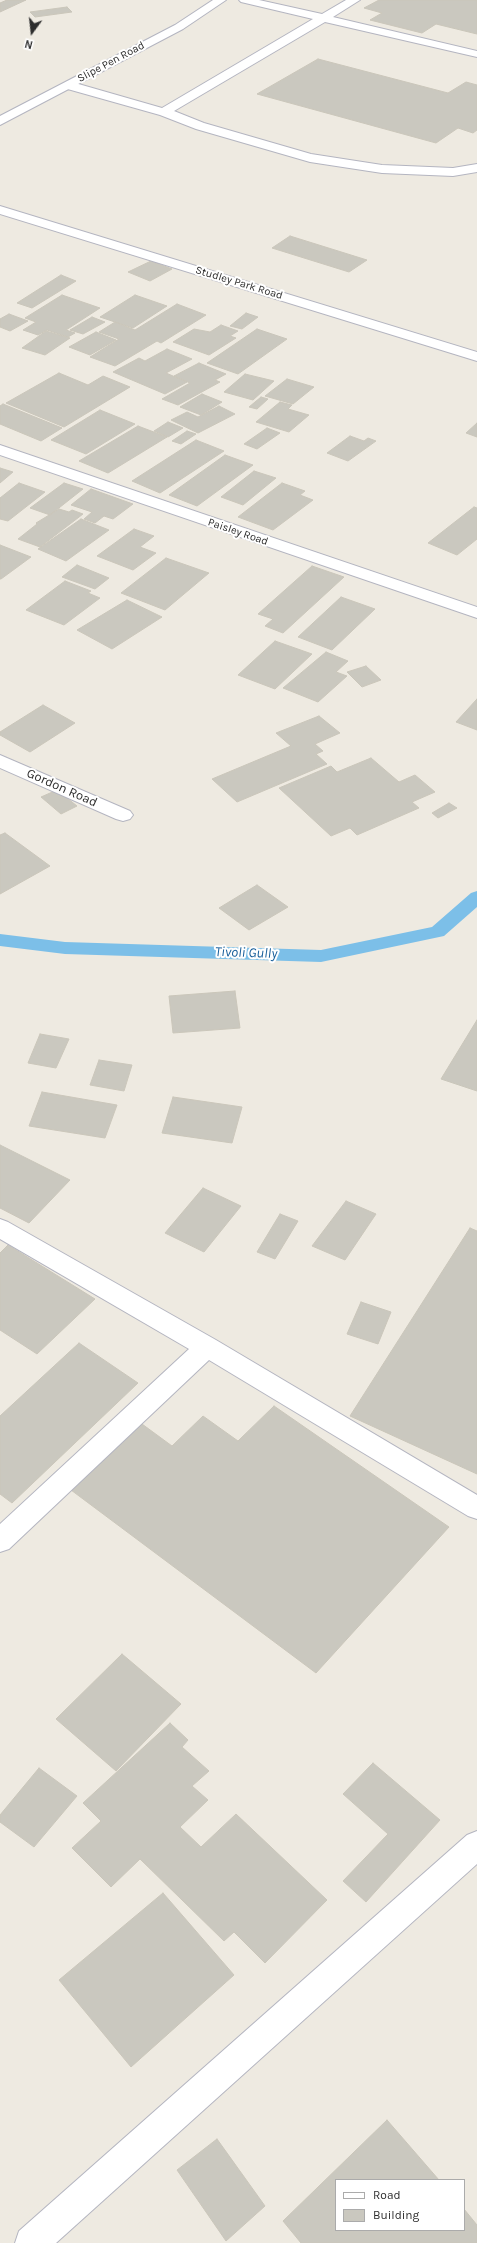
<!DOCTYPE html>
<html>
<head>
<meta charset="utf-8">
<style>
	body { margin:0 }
	#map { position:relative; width:477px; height:2243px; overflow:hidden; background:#eeeae1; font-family:Karla,sans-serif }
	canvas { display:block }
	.legend { position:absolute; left:335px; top:2179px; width:130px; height:52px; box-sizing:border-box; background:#fff; border:1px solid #ababab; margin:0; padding:5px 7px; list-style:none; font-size:12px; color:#2d2d2d }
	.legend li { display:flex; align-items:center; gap:8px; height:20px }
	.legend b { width:20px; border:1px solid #ababab }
	.north { position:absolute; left:12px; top:12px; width:40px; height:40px; -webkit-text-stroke:3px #fff; paint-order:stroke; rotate:195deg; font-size:11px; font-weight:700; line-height:16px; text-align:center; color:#2d2d2d }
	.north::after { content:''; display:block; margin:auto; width:14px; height:18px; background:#2d2d2d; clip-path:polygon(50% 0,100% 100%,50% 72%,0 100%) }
</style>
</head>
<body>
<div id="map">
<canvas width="477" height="2243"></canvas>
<ul class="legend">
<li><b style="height:5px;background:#fff"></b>Road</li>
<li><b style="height:11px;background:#cac8bf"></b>Building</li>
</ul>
<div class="north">N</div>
</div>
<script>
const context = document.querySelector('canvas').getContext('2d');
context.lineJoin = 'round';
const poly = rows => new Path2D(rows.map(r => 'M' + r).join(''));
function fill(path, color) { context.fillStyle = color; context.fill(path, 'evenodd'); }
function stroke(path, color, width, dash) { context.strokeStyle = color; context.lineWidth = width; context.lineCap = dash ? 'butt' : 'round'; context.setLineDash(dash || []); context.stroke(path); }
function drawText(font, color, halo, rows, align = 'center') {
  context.font = font + ' Karla,sans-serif'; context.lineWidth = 4; context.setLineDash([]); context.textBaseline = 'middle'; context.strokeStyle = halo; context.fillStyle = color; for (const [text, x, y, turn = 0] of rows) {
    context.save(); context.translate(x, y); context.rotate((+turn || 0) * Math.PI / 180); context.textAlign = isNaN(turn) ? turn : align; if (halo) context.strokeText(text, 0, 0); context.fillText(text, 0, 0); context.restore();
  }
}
const stream = poly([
	[477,891,477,907,444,936,321,962,65,954,0,946,0,934,65,942,321,950,432,927,471,893,477,891]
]);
const building = poly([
	[7,0,26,0,0,12,0,3,7,0],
	[379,0,477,0,477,34,436,24,422,33,370,20,382,13,364,8,379,0],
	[67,7,72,12,35,17,30,12,67,7],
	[318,59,448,93,466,82,477,85,477,130,473,133,458,128,436,143,257,94,318,59],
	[290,236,367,260,349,272,272,248,290,236],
	[151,261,172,269,150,281,128,272,151,261],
	[61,275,76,281,32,308,17,303,61,275],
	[62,295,100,308,66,330,75,333,68,337,47,330,38,335,23,330,36,322,25,318,62,295],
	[135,295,167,306,133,328,100,317,135,295],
	[177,304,206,315,161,343,157,341,115,366,90,357,119,339,99,332,115,322,135,330,177,304],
	[246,313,258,317,242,329,230,326,246,313],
	[9,314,28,321,10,331,0,327,0,319,9,314],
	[92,317,105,322,83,334,70,330,92,317],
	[221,325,238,331,230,336,236,338,209,355,173,342,194,329,210,332,221,325],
	[257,329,287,339,238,374,207,363,257,329],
	[46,331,70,338,45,355,22,348,46,331],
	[96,332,116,340,90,355,69,347,96,332],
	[167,349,192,359,166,373,187,382,165,394,113,372,139,358,145,361,167,349],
	[199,363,226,374,215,380,220,382,178,405,162,399,190,383,174,376,199,363],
	[59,373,88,385,103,376,130,387,64,427,6,403,59,373],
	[245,374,274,381,253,400,224,392,245,374],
	[287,379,314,387,293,404,265,396,287,379],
	[202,394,222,402,201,415,180,407,202,394],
	[261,397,268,399,257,409,249,407,261,397],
	[280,402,292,405,288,409,309,415,289,432,256,422,280,402],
	[3,404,62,428,41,441,0,424,0,406,3,404],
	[219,406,235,414,198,433,171,420,187,412,198,417,219,406],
	[100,410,135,424,86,454,51,440,100,410],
	[168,422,183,428,168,437,154,431,168,422],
	[477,423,477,437,466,433,477,423],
	[138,426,167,437,108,473,79,461,138,426],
	[267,428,280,433,257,449,244,444,267,428],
	[187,431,196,434,181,444,172,441,187,431],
	[350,436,364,441,368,438,376,441,348,461,327,453,350,436],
	[196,440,224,451,160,493,132,481,196,440],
	[225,455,253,465,197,506,169,495,225,455],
	[0,468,13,472,0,483,0,468],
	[254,471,276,478,243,505,221,497,254,471],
	[19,483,45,492,8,521,0,519,0,498,19,483],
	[64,483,83,489,50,515,30,508,64,483],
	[282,483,305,491,300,495,313,500,273,530,238,517,282,483],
	[91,489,133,504,113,519,104,516,95,523,84,519,92,512,71,505,91,489],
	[474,507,477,508,477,539,457,555,428,543,474,507],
	[59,509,69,512,72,510,83,514,40,547,18,539,37,524,36,523,59,509],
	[81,519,109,530,66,561,38,549,81,519],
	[134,529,154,536,140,547,156,553,133,570,97,556,134,529],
	[0,545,31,557,1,579,0,579,0,545],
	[166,558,209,573,165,610,121,593,166,558],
	[77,565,109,578,95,589,62,577,77,565],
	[312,566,344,577,283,633,265,626,273,619,258,614,312,566],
	[65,581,91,591,88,593,100,598,64,625,26,610,65,581],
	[341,597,375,609,332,650,298,637,341,597],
	[127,600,162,617,112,649,77,630,127,600],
	[275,641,312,654,275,689,238,675,275,641],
	[326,652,348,661,336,672,347,676,318,702,283,688,326,652],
	[366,666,381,680,362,687,347,672,366,666],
	[477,699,477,730,456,722,477,699],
	[43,705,75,723,30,752,0,735,0,732,43,705],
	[319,716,340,733,315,744,323,751,316,754,327,764,237,802,212,779,291,746,276,733,319,716],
	[371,758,399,782,415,775,435,792,412,802,419,808,357,835,350,828,331,836,279,788,331,766,337,772,371,758],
	[57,790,77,806,61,814,41,797,57,790],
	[449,803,457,808,438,818,432,813,449,803],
	[5,833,50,866,0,894,0,835,5,833],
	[257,885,288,907,249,930,219,908,257,885],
	[235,991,240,1028,173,1033,169,996,235,991],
	[477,1020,477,1091,441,1079,477,1020],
	[40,1034,69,1039,56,1068,28,1063,40,1034],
	[99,1060,132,1065,124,1091,90,1085,99,1060],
	[42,1092,117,1105,105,1138,29,1126,42,1092],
	[173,1097,242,1107,232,1143,162,1133,173,1097],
	[0,1145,70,1180,29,1223,0,1208,0,1145],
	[203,1188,241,1206,204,1252,165,1233,203,1188],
	[346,1201,376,1214,345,1260,312,1246,346,1201],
	[280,1214,298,1221,275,1259,257,1252,280,1214],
	[470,1228,477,1231,477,1474,350,1416,470,1228],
	[8,1245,95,1299,37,1354,0,1330,0,1253,8,1245],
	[361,1302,391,1312,378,1344,347,1334,361,1302],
	[79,1343,138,1383,12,1503,0,1494,0,1416,79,1343],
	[274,1406,449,1527,316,1673,71,1490,142,1424,172,1446,203,1416,238,1441,274,1406],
	[122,1654,181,1704,116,1771,56,1719,122,1654],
	[170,1723,188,1740,182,1747,209,1771,192,1786,208,1800,180,1827,201,1847,236,1814,327,1900,265,1963,234,1932,224,1941,140,1859,111,1887,72,1848,101,1821,83,1803,170,1723],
	[373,1763,440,1820,366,1902,343,1881,388,1834,343,1794,373,1763],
	[39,1768,77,1796,34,1847,0,1822,0,1815,39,1768],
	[163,1893,234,1975,131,2067,59,1980,163,1893],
	[387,2120,439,2180,336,2180,336,2230,464,2230,464,2209,477,2225,477,2243,301,2243,283,2221,387,2120],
	[217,2139,265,2206,226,2241,177,2170,217,2139]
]);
const lane = poly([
	[239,0,259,0,322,14,346,0,360,0,333,17,477,51,477,57,325,22,174,111,204,123,311,154,382,165,453,168,477,164,477,172,453,176,382,173,310,162,196,129,160,115,64,88,62,85,68,81,162,108,313,19,241,2,239,0]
]);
const street = poly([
	[0,206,477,352,477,361,0,214,0,206],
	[0,445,477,607,477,618,0,455,0,445],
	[0,755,130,811,133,815,130,819,123,821,116,819,0,768,0,755],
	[0,1219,8,1222,216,1340,477,1495,477,1519,468,1516,209,1360,9,1549,0,1552,0,1524,189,1349,0,1239,0,1219],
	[477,1831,477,1864,56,2243,15,2243,19,2231,467,1835,477,1831]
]);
const secondary = poly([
	[213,0,226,0,183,29,0,125,0,116,175,25,213,0]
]);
const farStreetnames = [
	["Slipe Pen Road",111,62,-28],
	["Studley Park Road",239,283,17],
	["Paisley Road",238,532,19]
];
const streetNames = [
	["Gordon Road",62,788,24]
];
const waterNames = [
	["Tivoli Gully",246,953,2]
];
fill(stream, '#7cbfe8');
fill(building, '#cac8bf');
stroke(building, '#cac6ba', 1);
stroke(lane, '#b4b5c0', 2);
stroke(street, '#b4b5c0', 2);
stroke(secondary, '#b4b5c0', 2);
fill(lane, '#fff');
fill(street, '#fff');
fill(secondary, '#fff');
drawText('11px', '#2d2d2d', '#fff', farStreetnames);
drawText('13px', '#2d2d2d', '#fff', streetNames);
drawText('italic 14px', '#165d99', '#fff', waterNames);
</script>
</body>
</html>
